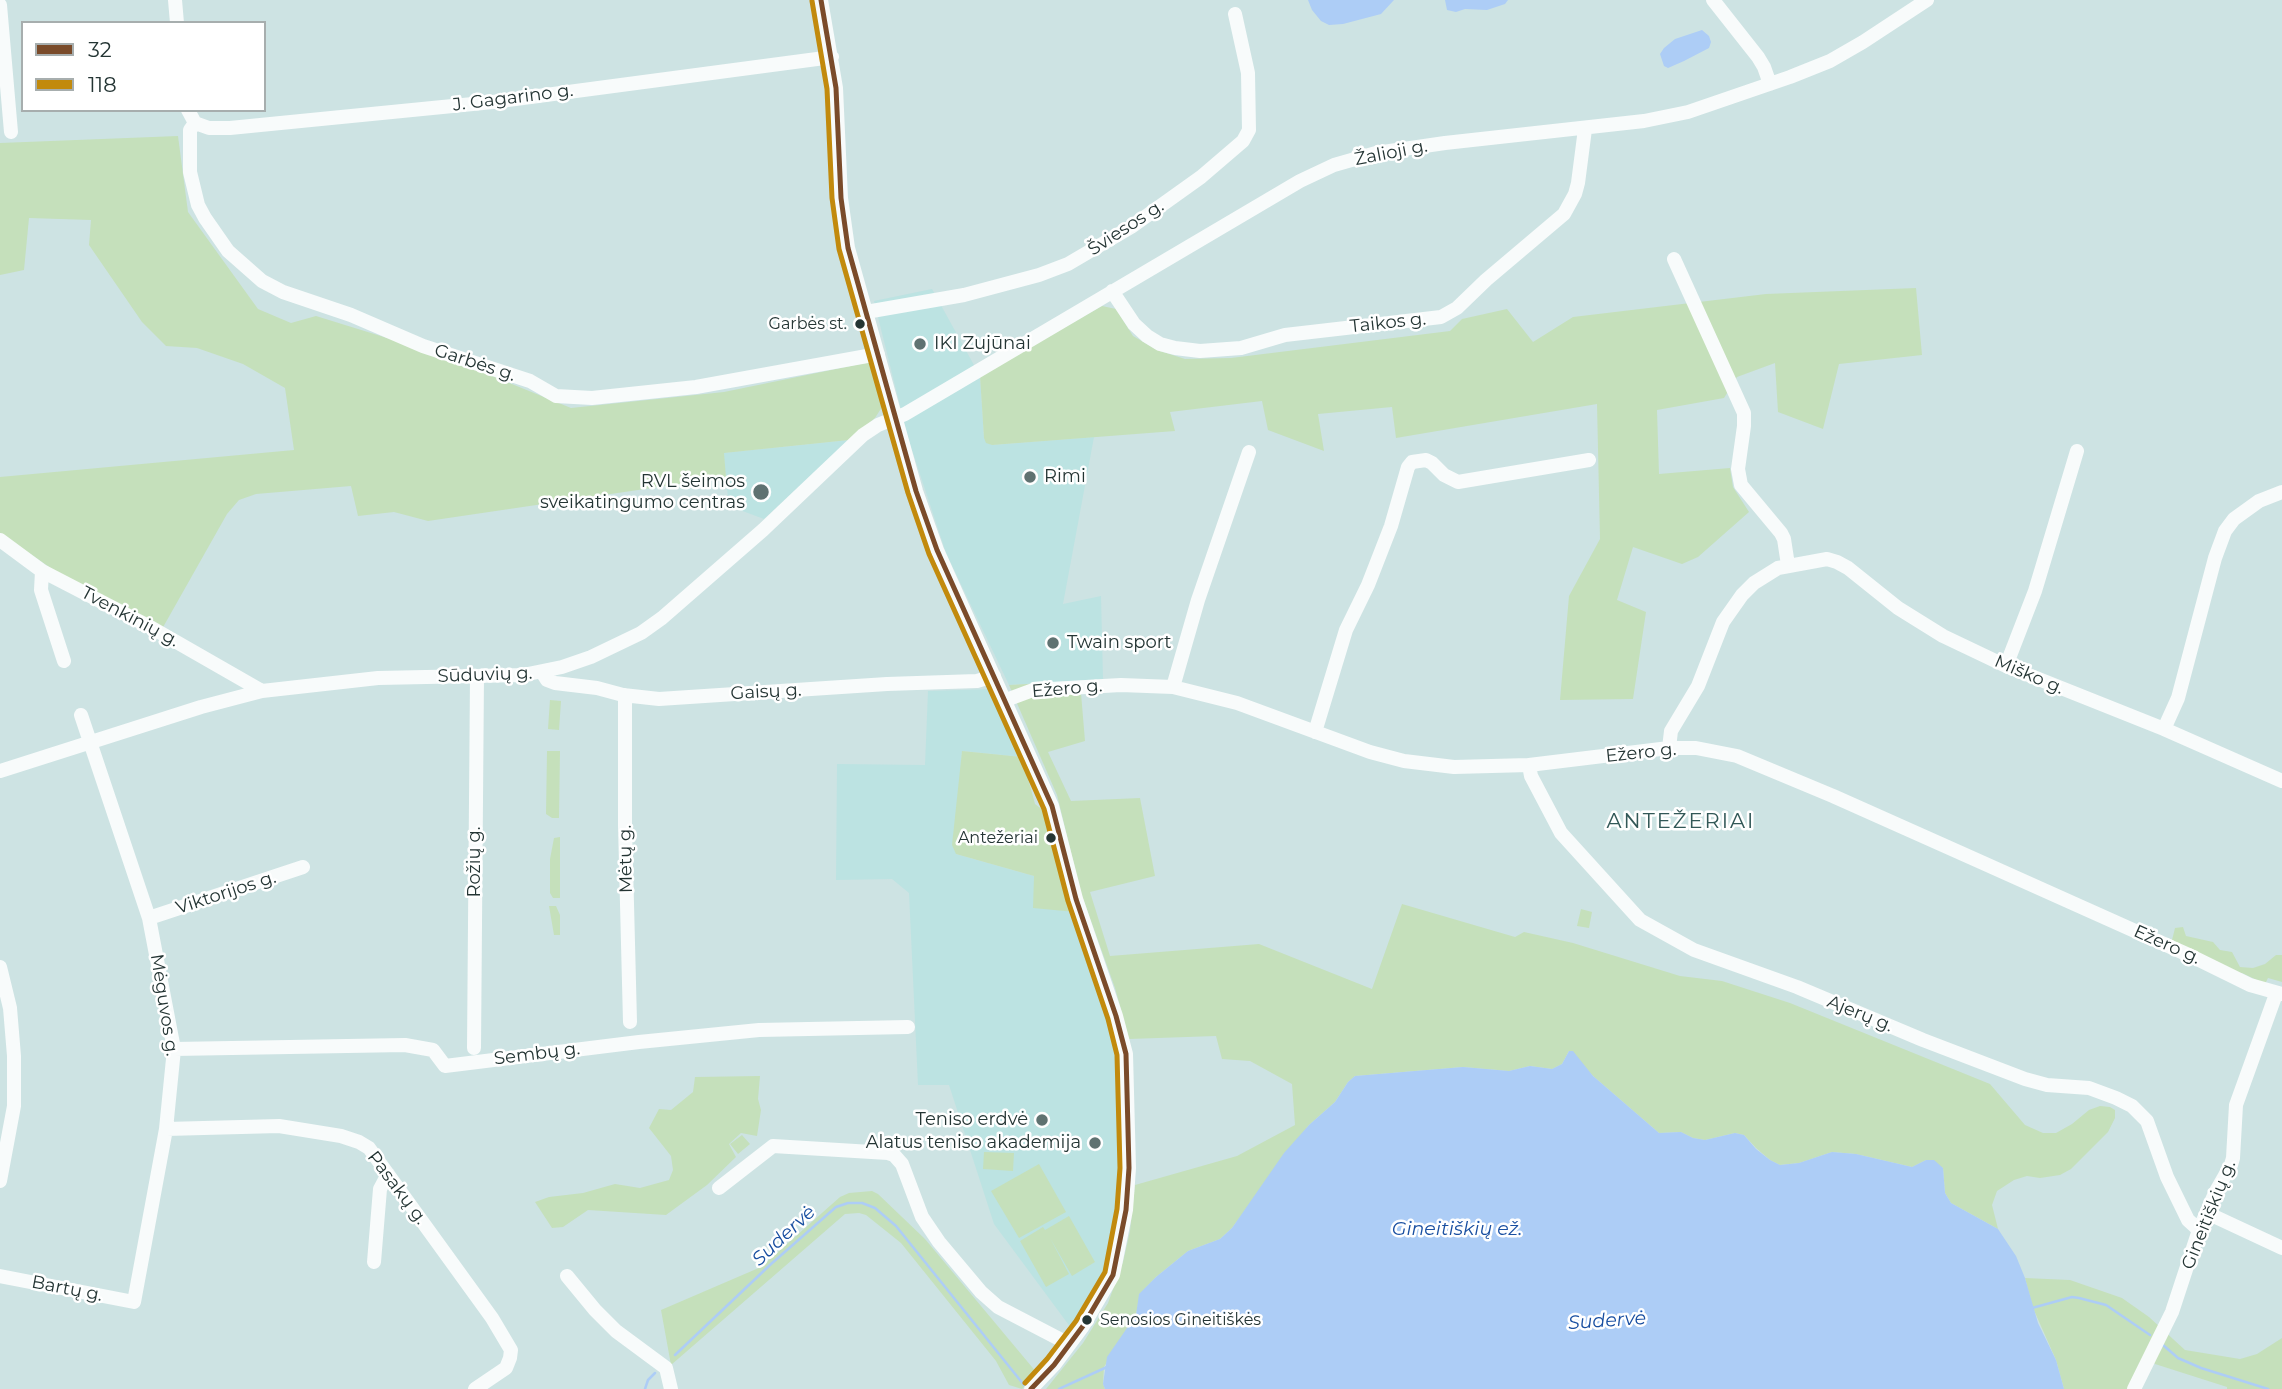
<!DOCTYPE html>
<html>
<head>
<meta charset="utf-8">
<style>
	body { margin:0 }
	#map { position:relative; width:2282px; height:1389px; overflow:hidden; background:#cde3e3; font-family:Montserrat,sans-serif }
	canvas { display:block }
	.legend { position:absolute; left:21px; top:21px; width:245px; height:91px; box-sizing:border-box; background:#fff; border:2px solid #a7aeae; margin:0; padding:9px 12px; list-style:none; font-size:21px; color:#243534 }
	.legend li { display:flex; align-items:center; gap:14px; height:35px }
	.legend b { width:35px; border:2px solid #a7aeae }
</style>
</head>
<body>
<div id="map">
<canvas width="2282" height="1389"></canvas>
<ul class="legend">
<li><b style="height:9px;background:#7a4b2a"></b>32</li>
<li><b style="height:9px;background:#c28a0d"></b>118</li>
</ul>
</div>
<script>
const context = document.querySelector('canvas').getContext('2d');
context.lineJoin = 'round';
function fill(path, color) { context.fillStyle = color; context.fill(path, 'evenodd'); }
const poly = rows => new Path2D(rows.map(r => 'M' + r).join(''));
function stroke(path, color, width, dash) { context.strokeStyle = color; context.lineWidth = width; context.lineCap = dash ? 'butt' : 'round'; context.setLineDash(dash || []); context.stroke(path); }
function drawText(font, color, halo, rows, align = 'center') {
  context.font = font + ' Montserrat,sans-serif'; context.lineWidth = 5; context.setLineDash([]); context.textBaseline = 'middle'; context.strokeStyle = halo; context.fillStyle = color; for (const [text, x, y, turn = 0] of rows) {
    context.save(); context.translate(x, y); context.rotate((+turn || 0) * Math.PI / 180); context.textAlign = isNaN(turn) ? turn : align; if (halo) context.strokeText(text, 0, 0); context.fillText(text, 0, 0); context.restore();
  }
}
const built = poly([
	[932,289,980,376,984,438,992,445,1094,437,1063,604,1101,596,1103,679,1009,685,946,553,908,438,874,301],
	[849,440,764,519,729,506,723,453],
	[991,689,1022,757,962,751,956,854,1034,876,1075,912,1119,1044,1122,1145,1118,1219,1109,1259,1097,1288,1071,1328,994,1224,949,1085,918,1085,909,893,892,879,836,880,837,764,925,765,928,691]
]);
const green = poly([
	[178,136,188,212,258,309,291,323,316,316,400,342,465,365,571,408,724,392,875,361,884,402,882,407,875,418,849,440,724,453,726,477,428,521,394,512,358,516,351,486,256,494,239,500,227,514,162,629,55,571,0,533,0,477,294,450,285,388,243,364,197,348,166,346,142,322,89,245,91,220,29,218,24,270,0,275,0,143],
	[1916,288,1922,355,1839,364,1823,429,1778,412,1775,363,1737,377,1724,398,1657,410,1659,474,1730,468,1733,487,1749,512,1698,557,1682,564,1633,547,1617,600,1646,612,1633,699,1560,700,1569,596,1600,539,1597,404,1396,438,1392,407,1318,414,1324,451,1268,430,1262,401,1170,412,1175,431,992,445,986,443,984,438,980,376,1102,306,1116,309,1133,336,1157,350,1185,359,1231,358,1450,331,1462,319,1507,309,1533,342,1573,317,1766,294],
	[1080,681,1085,741,1048,752,1071,801,1140,798,1155,876,1090,892,1110,956,1259,944,1372,989,1402,904,1515,937,1524,932,1573,943,1680,976,1722,981,1790,1003,1990,1084,2025,1125,2043,1133,2056,1133,2072,1124,2089,1110,2100,1106,2110,1107,2115,1110,2115,1118,2108,1132,2071,1169,2060,1175,2040,1178,2027,1176,2014,1180,1997,1191,1992,1205,1998,1229,1951,1203,1945,1193,1943,1168,1926,1160,1912,1167,1856,1154,1832,1152,1799,1163,1780,1165,1770,1160,1756,1148,1744,1135,1735,1133,1705,1140,1693,1138,1681,1132,1659,1133,1593,1076,1569,1051,1562,1064,1552,1069,1530,1066,1509,1071,1463,1067,1355,1076,1348,1082,1335,1102,1309,1125,1232,1228,1220,1239,1188,1251,1156,1277,1140,1294,1136,1315,1104,1367,1103,1384,1105,1389,1046,1389,1083,1343,1108,1303,1123,1262,1130,1231,1135,1185,1237,1156,1295,1125,1292,1084,1250,1061,1222,1059,1216,1036,1129,1039,1115,988,1081,893,1057,795,1009,685],
	[550,700,561,701,559,730,548,729],
	[547,751,560,751,559,818,552,818,546,814],
	[962,751,1022,757,1035,804,1047,813,1075,912,1033,908,1034,876,956,854,952,845],
	[560,837,560,898,553,898,550,893,550,859,554,838],
	[549,906,556,906,560,915,560,935,554,935],
	[1581,909,1592,912,1589,928,1577,926],
	[2183,927,2186,936,2213,942,2220,950,2232,952,2240,967,2253,968,2265,964,2276,955,2282,955,2282,982,2268,978,2265,984,2242,973,2234,973,2172,940,2175,928],
	[760,1076,758,1099,761,1110,757,1136,741,1133,729,1144,736,1157,707,1185,666,1215,588,1210,563,1227,552,1228,535,1202,549,1197,583,1193,615,1184,640,1188,669,1180,673,1170,671,1156,649,1128,659,1109,671,1110,693,1092,695,1077],
	[742,1135,750,1144,738,1154,730,1144],
	[984,1152,1014,1153,1013,1171,983,1169],
	[1039,1164,1066,1212,1019,1238,991,1191],
	[872,1191,878,1194,925,1239,1037,1373,1022,1389,1009,1385,996,1361,901,1243,866,1215,859,1213,845,1214,671,1365,661,1310,761,1267,840,1197,849,1193],
	[1069,1216,1095,1262,1072,1276,1050,1238,1069,1274,1046,1287,1020,1241,1043,1227,1045,1230],
	[2025,1278,2070,1280,2122,1298,2149,1317,2185,1350,2240,1359,2257,1354,2282,1338,2282,1389,2227,1389,2227,1387,2155,1364,2147,1356,2129,1389,2064,1389,2056,1360,2033,1308]
]);
const water = poly([
	[1308,0,1394,0,1381,14,1343,24,1329,25,1321,21,1312,10],
	[1445,0,1508,0,1505,4,1487,10,1465,9,1456,12,1447,10],
	[1702,30,1709,36,1711,42,1709,48,1684,61,1668,68,1664,66,1660,54,1664,48,1675,39],
	[1569,1051,1573,1051,1593,1076,1659,1133,1681,1132,1693,1138,1705,1140,1735,1133,1744,1135,1756,1149,1770,1160,1780,1165,1799,1163,1832,1152,1856,1154,1912,1167,1926,1160,1934,1160,1943,1168,1945,1193,1951,1203,1998,1229,2016,1256,2025,1278,2038,1323,2056,1360,2064,1389,1105,1389,1103,1384,1107,1357,1136,1315,1139,1294,1156,1277,1188,1251,1220,1239,1232,1228,1284,1153,1309,1125,1335,1102,1348,1082,1355,1076,1463,1067,1509,1071,1530,1066,1552,1069,1562,1064]
]);
const stream = poly([
	[2032,1308,2072,1297,2079,1298,2106,1305,2150,1335],
	[2163,1345,2178,1358,2201,1368,2268,1389],
	[675,1355,771,1264,836,1207,848,1203,862,1203,875,1208,896,1226,1024,1385],
	[645,1389,648,1380,655,1373],
	[1059,1389,1107,1367]
]);
const minor = poly([
	[175,0,177,23],
	[821,0,836,88,841,198,848,248,916,491,937,550,1052,806,1076,899,1116,1016,1126,1054,1129,1168,1126,1210,1113,1275,1083,1326,1054,1365,1031,1389],
	[1713,0,1758,57,1764,67,1770,84],
	[0,5,11,132],
	[188,110,195,123],
	[195,123,190,130,190,172,198,205,205,218,228,251,262,281,283,292,351,315,423,346,530,381,556,396,592,398,696,387,878,354],
	[195,123,209,128,230,128,493,102,832,57],
	[1674,259,1744,413,1744,426,1738,469,1741,485,1781,533,1784,539,1788,565],
	[1112,291,1134,324,1147,336,1160,344,1175,348,1200,351,1241,348,1285,335,1441,317,1457,308,1486,280,1564,214,1575,194,1578,183,1585,129],
	[866,312,964,295,1039,275,1068,264,1131,227,1201,177,1243,141,1249,130,1248,73,1235,14],
	[0,540,42,571,152,628,262,691],
	[42,571,41,590,64,661],
	[2006,666,2035,591,2077,451],
	[542,672,547,680,555,683,597,688,623,695,659,699,887,684,977,681,994,676],
	[1173,687,1198,600,1249,452],
	[625,695,625,825,630,1022],
	[1006,700,1033,690,1121,685,1173,687,1237,703,1370,752,1404,761,1454,767,1529,765,1669,748,1696,748,1737,756,1833,796,1972,858,2193,957,2250,985,2282,994],
	[2164,729,2178,698,2215,558,2225,531,2234,519,2259,501,2282,492],
	[1315,732,1346,630,1368,585,1391,526,1408,467,1412,462,1426,460,1432,463,1444,475,1458,482,1589,460],
	[1669,748,1671,731,1698,686,1723,622,1742,595,1754,583,1778,568,1827,559,1837,562,1848,568,1898,608,1943,636,2006,666,2164,729,2282,781],
	[1529,765,1531,776,1561,833,1640,920,1694,950,1797,987,1923,1040,2025,1079,2047,1085,2089,1088,2116,1098,2132,1106,2147,1121,2167,1177,2188,1220,2199,1230],
	[0,771,201,707,262,691,378,678,523,675,562,667,591,657,641,633,662,618,763,530,863,435,878,425,905,414,1300,181,1334,165,1376,153,1445,143,1644,121,1688,112,1790,77,1830,61,1863,42,1927,0],
	[149,918,303,867],
	[0,967,10,1008,14,1056,14,1106,0,1181],
	[474,1048,477,676],
	[174,1049,405,1045,433,1050,445,1066,639,1042,759,1030,908,1027],
	[166,1129,279,1126,341,1136,359,1142,369,1148,492,1318,511,1350,510,1358,506,1368,475,1389],
	[719,1188,773,1146,888,1153,894,1155,902,1164,922,1217,939,1242,981,1292,998,1307,1069,1344],
	[2207,1213,2282,1248],
	[374,1262,380,1189,388,1174],
	[0,1276,134,1302,166,1129,174,1049,149,918,81,715],
	[567,1276,595,1310,616,1331,666,1368,671,1389],
	[2134,1389,2172,1312,2199,1230,2215,1193,2231,1165,2233,1158,2236,1105,2276,994]
]);
const bus1 = poly([
	[821,0,836,88,841,198,848,248,916,491,937,550,1052,806,1076,899,1116,1016,1126,1054,1129,1168,1126,1210,1113,1275,1083,1326,1054,1365,1031,1389]
]);
const bus2 = poly([
	[812,1,827,89,832,198,839,249,908,493,929,554,1044,809,1068,901,1108,1019,1117,1055,1120,1168,1117,1209,1105,1272,1076,1321,1047,1359,1025,1383]
]);
const markers = [
	[860,324,6,"#243534"],
	[920,344,7,"#5f7271"],
	[1030,477,7,"#5f7271"],
	[761,492,9,"#5f7271"],
	[1053,643,7,"#5f7271"],
	[1051,838,6,"#243534"],
	[1042,1120,7,"#5f7271"],
	[1095,1143,7,"#5f7271"],
	[1087,1320,6,"#243534"]
];
const busNames = [
	["Garbės st.",847,324],
	["Antežeriai",1038,838],
	["Senosios Gineitiškės",1100,1320,"left"]
];
const streetNames = [
	["J. Gagarino g.",513,98,-7],
	["Žalioji g.",1391,153,-11],
	["Šviesos g.",1126,228,-33],
	["Taikos g.",1388,323,-6],
	["Garbės g.",475,363,18],
	["Tvenkinių g.",130,617,28],
	["Sūduvių g.",485,675,-2],
	["Miško g.",2029,675,23],
	["Ežero g.",1067,689,-5],
	["Gaisų g.",766,692,-3],
	["Ežero g.",1641,753,-6],
	["Mėtų g.",626,859,-91],
	["Rožių g.",475,862,-90],
	["Viktorijos g.",226,893,-18],
	["Ežero g.",2167,945,24],
	["Mėguvos g.",164,1005,81],
	["Ajerų g.",1860,1014,22],
	["Sembų g.",537,1054,-7],
	["Pasakų g.",397,1188,53],
	["Gineitiškių g.",2209,1215,-68],
	["Bartų g.",67,1289,11]
];
const poiNames = [
	["IKI Zujūnai",934,344],
	["Rimi",1044,477],
	["RVL šeimos",745,482,"right"],
	["sveikatingumo centras",745,503,"right"],
	["Twain sport",1067,643],
	["Teniso erdvė",1028,1120,"right"],
	["Alatus teniso akademija",1081,1143,"right"]
];
const waterNames = [
	["Gineitiškių ež.",1457,1229],
	["Sudervė",784,1236,-43],
	["Sudervė",1607,1321,-4]
];
const quarterNames = [
	["ANTEŽERIAI",1681,822]
];
fill(built, '#bce3e2');
fill(green, '#c5e0bb');
fill(water, '#adcdf6');
stroke(stream, '#adcdf6', 2.5);
stroke(minor, '#f8fbfb', 14);
stroke(bus1, '#7a4b2a', 5);
stroke(bus2, '#c28a0d', 5);
for (const [x, y, r, color] of markers) { const dot = new Path2D(); dot.arc(x, y, r, 0, 2 * Math.PI); context.fillStyle = color; context.fill(dot); stroke(dot, '#fff', 2.5); }
drawText('16px', '#243534', '#fff', busNames, 'right');
drawText('18px', '#243534', '#fff', streetNames);
drawText('18px', '#243534', '#fff', poiNames, 'left');
drawText('italic 19px', '#194fa1', '#fff', waterNames);
context.letterSpacing = '2px';
drawText('21px', '#325857', '#fff', quarterNames);
context.letterSpacing = '0px';
</script>
</body>
</html>
